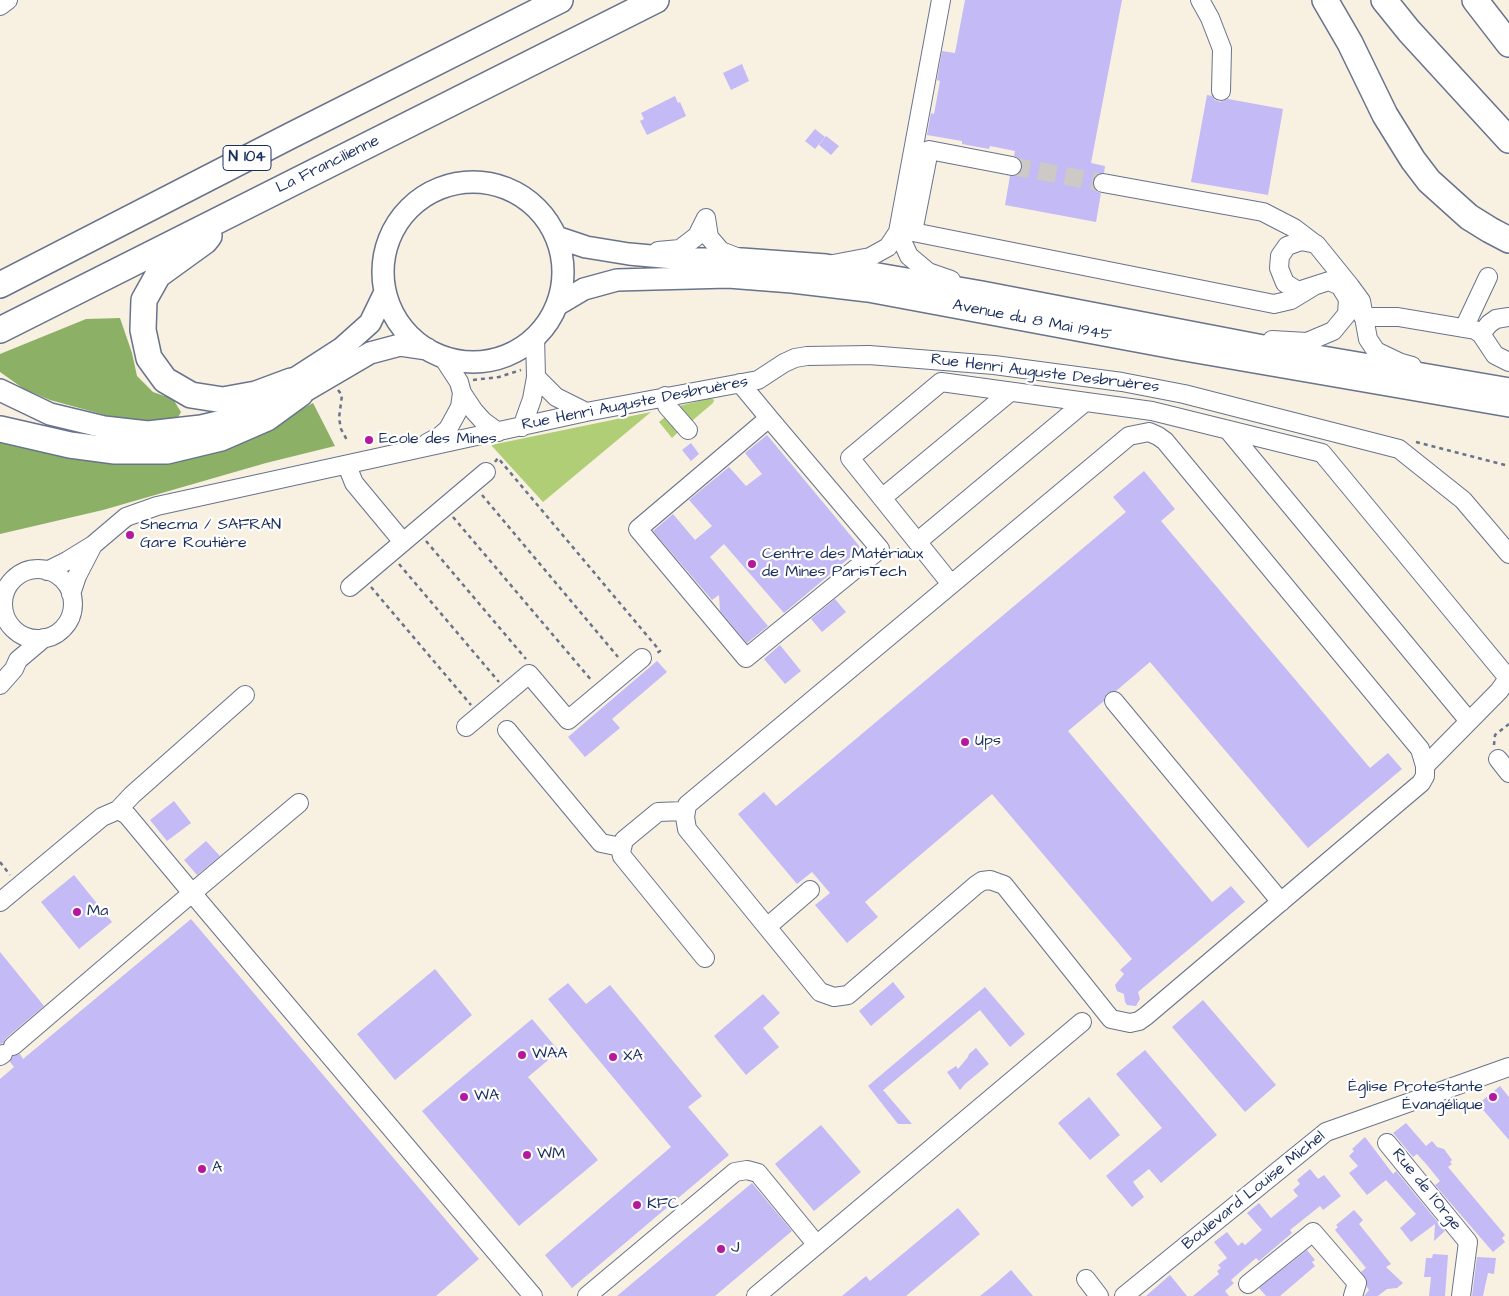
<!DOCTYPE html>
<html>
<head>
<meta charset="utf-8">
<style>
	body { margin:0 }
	canvas { display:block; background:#f8f0e1 }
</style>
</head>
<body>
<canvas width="1509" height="1296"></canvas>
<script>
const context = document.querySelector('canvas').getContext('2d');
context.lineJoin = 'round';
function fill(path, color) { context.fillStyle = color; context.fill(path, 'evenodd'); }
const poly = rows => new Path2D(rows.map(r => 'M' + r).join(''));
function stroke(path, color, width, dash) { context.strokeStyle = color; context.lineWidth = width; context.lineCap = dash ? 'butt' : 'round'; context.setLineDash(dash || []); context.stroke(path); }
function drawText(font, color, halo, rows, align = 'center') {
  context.font = font + ' "Architects Daughter",sans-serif'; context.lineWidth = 4.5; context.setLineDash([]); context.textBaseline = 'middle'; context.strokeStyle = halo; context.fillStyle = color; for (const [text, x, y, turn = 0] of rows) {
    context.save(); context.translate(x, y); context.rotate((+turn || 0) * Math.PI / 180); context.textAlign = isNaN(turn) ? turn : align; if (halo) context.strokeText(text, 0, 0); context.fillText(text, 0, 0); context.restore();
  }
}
const green = poly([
	[711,398,714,400,713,403,693,420,691,420,679,406],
	[651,412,543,502,491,445],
	[665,417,679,431,672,438,659,422]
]);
const forest = poly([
	[120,318,132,353,137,376,153,392,173,399,181,412,175,423,145,426,50,400,24,389,0,372,0,354,86,319],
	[313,403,335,446,266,463,103,510,0,534,0,439,48,450,272,425]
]);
const building = poly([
	[965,0,1122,0,1091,163,1105,166,1104,173,1095,176,1093,182,1096,191,1101,193,1096,222,1005,205,1010,176,1020,173,1022,168,1019,158,1014,156,1015,151,990,146,989,149,962,144,962,141,927,135,931,113,934,114,940,81,937,80,942,51,955,53],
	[742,64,749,81,731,90,723,73],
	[1207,95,1212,96,1215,100,1220,102,1228,99,1283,109,1268,195,1191,182],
	[675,96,678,103,680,102,686,116,647,135,640,121,644,119,641,113],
	[815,129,825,137,815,149,805,141],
	[826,136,839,146,831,155,819,145],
	[767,435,861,548,784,613,724,544,710,557,768,626,747,643,720,611,719,595,712,600,653,531,673,514,695,540,712,526,689,500,729,467,746,486,762,474,745,453],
	[691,443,699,454,691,461,682,450],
	[1144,471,1175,509,1161,521,1370,768,1388,753,1402,769,1308,848,1150,662,1116,691,1107,693,1104,701,1068,731,1212,902,1231,886,1245,902,1138,992,1140,999,1136,1006,1127,1005,1125,1002,1124,994,1117,991,1115,985,1124,974,1120,970,1132,959,992,794,865,902,878,917,847,943,815,905,830,893,812,872,797,884,738,814,764,792,776,806,1126,512,1113,497],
	[835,599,846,612,822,632,811,619],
	[780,645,801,671,785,684,764,659],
	[657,661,667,672,612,719,620,728,585,757,568,737],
	[174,801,191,823,167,841,150,820],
	[206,841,220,856,197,875,184,860],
	[74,875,112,922,79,949,41,902],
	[191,919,479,1259,436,1296,0,1296,0,1079,14,1067,10,1062,13,1056,20,1054,23,1059],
	[0,952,44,1006,6,1038,3,1043,0,1044],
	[435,969,472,1015,395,1080,357,1034],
	[893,982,905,997,871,1026,859,1011],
	[568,983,586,1004,610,985,702,1096,688,1107,729,1155,572,1288,545,1255,671,1147,548,999],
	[985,987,1025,1034,1010,1047,980,1010,876,1096,868,1086],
	[763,994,780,1013,763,1028,779,1047,746,1075,714,1036],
	[1203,1000,1276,1085,1245,1112,1172,1027],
	[532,1019,559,1051,528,1077,598,1160,519,1226,422,1111],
	[976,1048,989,1064,965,1084,960,1090,947,1072,956,1066,958,1069,968,1057,969,1054],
	[1145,1050,1217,1135,1161,1183,1149,1169,1133,1182,1144,1197,1132,1207,1106,1176,1162,1128,1116,1074],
	[1500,1086,1509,1097,1509,1140,1478,1104],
	[883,1090,912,1124,898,1124,876,1096],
	[1089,1097,1120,1135,1090,1160,1058,1123],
	[1406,1123,1426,1146,1432,1141,1437,1147,1444,1149,1452,1160,1450,1162,1452,1164,1448,1167,1505,1235,1502,1238,1505,1242,1493,1252,1435,1185,1440,1181,1427,1165,1417,1154,1413,1157,1393,1133],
	[821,1125,861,1172,814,1211,775,1164],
	[1365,1137,1393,1174,1396,1171,1400,1176,1445,1231,1434,1241,1435,1224,1411,1242,1400,1228,1416,1214,1386,1180,1367,1195,1349,1173,1358,1166,1349,1156,1354,1151,1352,1149],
	[1310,1169,1318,1179,1324,1175,1341,1196,1323,1210,1320,1206,1290,1230,1292,1233,1259,1261,1256,1258,1231,1280,1234,1283,1225,1291,1229,1296,1193,1296,1219,1274,1217,1271,1221,1268,1218,1265,1227,1258,1214,1242,1227,1232,1238,1246,1242,1242,1245,1245,1262,1230,1247,1213,1259,1203,1271,1218,1298,1196,1293,1190,1300,1184,1297,1180],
	[752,1183,792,1231,715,1296,617,1296],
	[958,1208,980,1234,906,1296,842,1296,866,1276,870,1281],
	[1354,1210,1363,1220,1359,1224,1391,1264,1386,1267,1403,1283,1397,1288,1387,1289,1378,1296,1364,1296,1369,1290,1367,1287,1367,1280,1361,1272,1366,1268,1335,1230,1338,1227,1336,1225],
	[1307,1250,1315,1260,1312,1262,1315,1266,1280,1296,1266,1296,1259,1288],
	[1433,1254,1448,1255,1445,1296,1429,1296,1431,1277,1424,1277,1425,1268,1426,1258,1432,1258],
	[1477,1257,1496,1258,1494,1274,1488,1273,1483,1296,1472,1296],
	[1011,1270,1033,1296,980,1296,995,1284],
	[1170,1275,1187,1296,1146,1296]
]);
const minorTunnel = poly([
	[1012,166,1103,183]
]);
const path = poly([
	[473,380,499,377,521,370],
	[338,390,342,395,339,418,341,429,348,442],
	[1416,442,1509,466],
	[495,462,498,458,660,651,657,653],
	[482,495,618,657],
	[453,517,592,681],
	[426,541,526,659],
	[399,564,499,682],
	[371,587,471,705],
	[1494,745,1495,735,1509,724],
	[0,862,10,875]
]);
const minor = poly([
	[1200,0,1210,18,1222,49,1221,91],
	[0,6,8,0],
	[1012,166,929,150,913,232,1274,304,1291,300,1314,286],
	[1103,183,1263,212,1294,228,1315,244],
	[898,232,909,256,928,272,951,280],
	[658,251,680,249,697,236,706,218,709,237,721,251,739,258],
	[833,264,870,257,888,247,898,232,941,0],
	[1363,317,1398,317,1475,330,1481,334,1495,355,1509,362],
	[1464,328,1488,277],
	[1481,334,1489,324,1496,319,1509,317],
	[1272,340,1307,342,1333,331,1347,314,1348,299,1340,286,1329,281,1298,291,1285,283,1279,268,1280,256,1287,246,1301,241,1316,244,1350,286,1361,301,1368,339,1376,351,1401,363,1412,366],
	[442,356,459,382,462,393,474,411,483,421,498,432],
	[536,377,556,397,586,412],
	[740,383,769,418,638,529,746,658,880,549,769,418],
	[665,396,667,406,688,430],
	[522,427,532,399,536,377,535,336],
	[1228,430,1469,721],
	[1149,432,1158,436,1165,441,1420,749,1425,766,1425,776,1421,783,1146,1016,1139,1021,1130,1023,1111,1019,1004,885,990,880,982,881,976,885,848,995,834,997,820,992,687,829,685,817,687,805,1129,436,1149,432],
	[427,443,440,436,448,429,460,407,462,393],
	[348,465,350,473,354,483,403,542],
	[882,498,1010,392],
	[917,542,1085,402],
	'3 604a35 35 0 1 1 70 0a35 35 0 1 1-70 0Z',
	[47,571,67,561,93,545,126,517,157,506,586,412,758,380,784,363,795,358,807,356,869,355,994,365,1122,382,1184,394,1399,449,1463,500,1509,554],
	[951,584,850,458,941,382,1152,411,1322,453,1508,678],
	[350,587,486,472],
	[71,594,77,576,93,545],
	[0,685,14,669,18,660,44,638],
	[1114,701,1281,902],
	[466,727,529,674,568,720,642,658],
	[507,730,601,843,621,847],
	[1498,759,1509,773],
	[1425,766,1499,691,1509,677],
	[118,810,132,795,245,695],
	[685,811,658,812,624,840,621,852,622,856,705,958],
	[0,902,102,817,118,810,127,815,192,893,299,803],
	[767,927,810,890],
	[13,1046,192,893,533,1296],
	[0,1056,3,1054],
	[1387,1143,1468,1242,1461,1296],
	[1086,1279,1099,1296],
	[1248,1284,1313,1232,1357,1283,1353,1296],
	[587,1296,735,1172,747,1170,758,1173,817,1245],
	[756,1296,1082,1022],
	[1124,1296,1326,1132,1509,1067]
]);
const major = poly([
	'383 272a90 90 0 1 1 180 0a90 90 0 1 1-180 0Z',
	[556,237,586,247,629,254,685,259,742,259,826,265,982,292,1305,354,1509,389],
	[557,305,584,289,617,280,728,277,792,282,868,291,1179,349,1509,406],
	[0,390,50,414,104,427,148,432,201,426,252,414,300,394,370,353,400,345,427,349],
	[277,390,342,348,370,323,385,292]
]);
const highway = poly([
	[1325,0,1350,43,1385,115,1413,160,1429,181,1469,217,1490,230,1509,240],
	[1384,0,1409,31,1509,140],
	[1475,0,1509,44],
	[209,236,205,241,158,275,144,300,143,330,149,358,165,380,191,395,223,400,256,394,291,381],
	[0,285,290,136,560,0],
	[0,330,656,0],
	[0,429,70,445,115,451,167,451,221,438,267,418,300,394]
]);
const markers = [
	[369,440,5,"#b5179e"],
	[130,535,5,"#b5179e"],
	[752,564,5,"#b5179e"],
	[965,742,5,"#b5179e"],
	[77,912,5,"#b5179e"],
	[522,1055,5,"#b5179e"],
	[613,1057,5,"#b5179e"],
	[464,1097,5,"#b5179e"],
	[1493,1097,5,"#b5179e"],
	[527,1155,5,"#b5179e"],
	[202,1169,5,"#b5179e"],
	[637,1205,5,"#b5179e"],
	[721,1249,5,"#b5179e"]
];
const shields = [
	[247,158,48]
];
const shieldNames = [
	["N 104",247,158]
];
const streetNames = [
	["La Francilienne",328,165,-26],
	["Avenue du 8 Mai 1945",1032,321,11],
	["Rue Henri Auguste Desbruères",1045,374,7],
	["Rue Henri Auguste Desbruères",635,404,-11],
	["Rue de l'Orge",1426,1190,51],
	["Boulevard Louise Michel",1254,1191,-39]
];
const poiNames = [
	["Ecole des Mines",379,440],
	["Snecma / SAFRAN",140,526],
	["Gare Routière",140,544],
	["Centre des Matériaux",762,555],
	["de Mines ParisTech",762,573],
	["Ups",975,742],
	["Ma",87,912],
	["WAA",532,1055],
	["XA",623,1057],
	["Église Protestante",1483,1088,"right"],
	["Évangélique",1483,1106,"right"],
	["WA",474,1097],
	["WM",537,1155],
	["A",212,1169],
	["KFC",647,1205],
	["J",731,1249]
];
fill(green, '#b0ce75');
fill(forest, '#8cb166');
fill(building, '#c4baf5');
stroke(minorTunnel, '#ccc9c7', 18, [18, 9]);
stroke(minor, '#68738c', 20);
stroke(major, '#68738c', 24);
stroke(highway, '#68738c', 28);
stroke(path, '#68738c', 2.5, [4, 4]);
stroke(minor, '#fff', 18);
stroke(major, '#fff', 21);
stroke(highway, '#fff', 25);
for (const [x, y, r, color] of markers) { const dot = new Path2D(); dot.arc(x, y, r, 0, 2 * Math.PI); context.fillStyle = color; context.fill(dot); stroke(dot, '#fff', 2); }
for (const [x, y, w] of shields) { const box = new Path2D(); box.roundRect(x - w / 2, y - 12.5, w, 25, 4); context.fillStyle = '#fff'; context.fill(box); stroke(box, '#1b2f5e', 1); }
drawText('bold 15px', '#1b2f5e', null, shieldNames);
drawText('16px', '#1b2f5e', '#fff', streetNames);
drawText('16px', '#1b2f5e', '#fff', poiNames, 'left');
</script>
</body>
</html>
